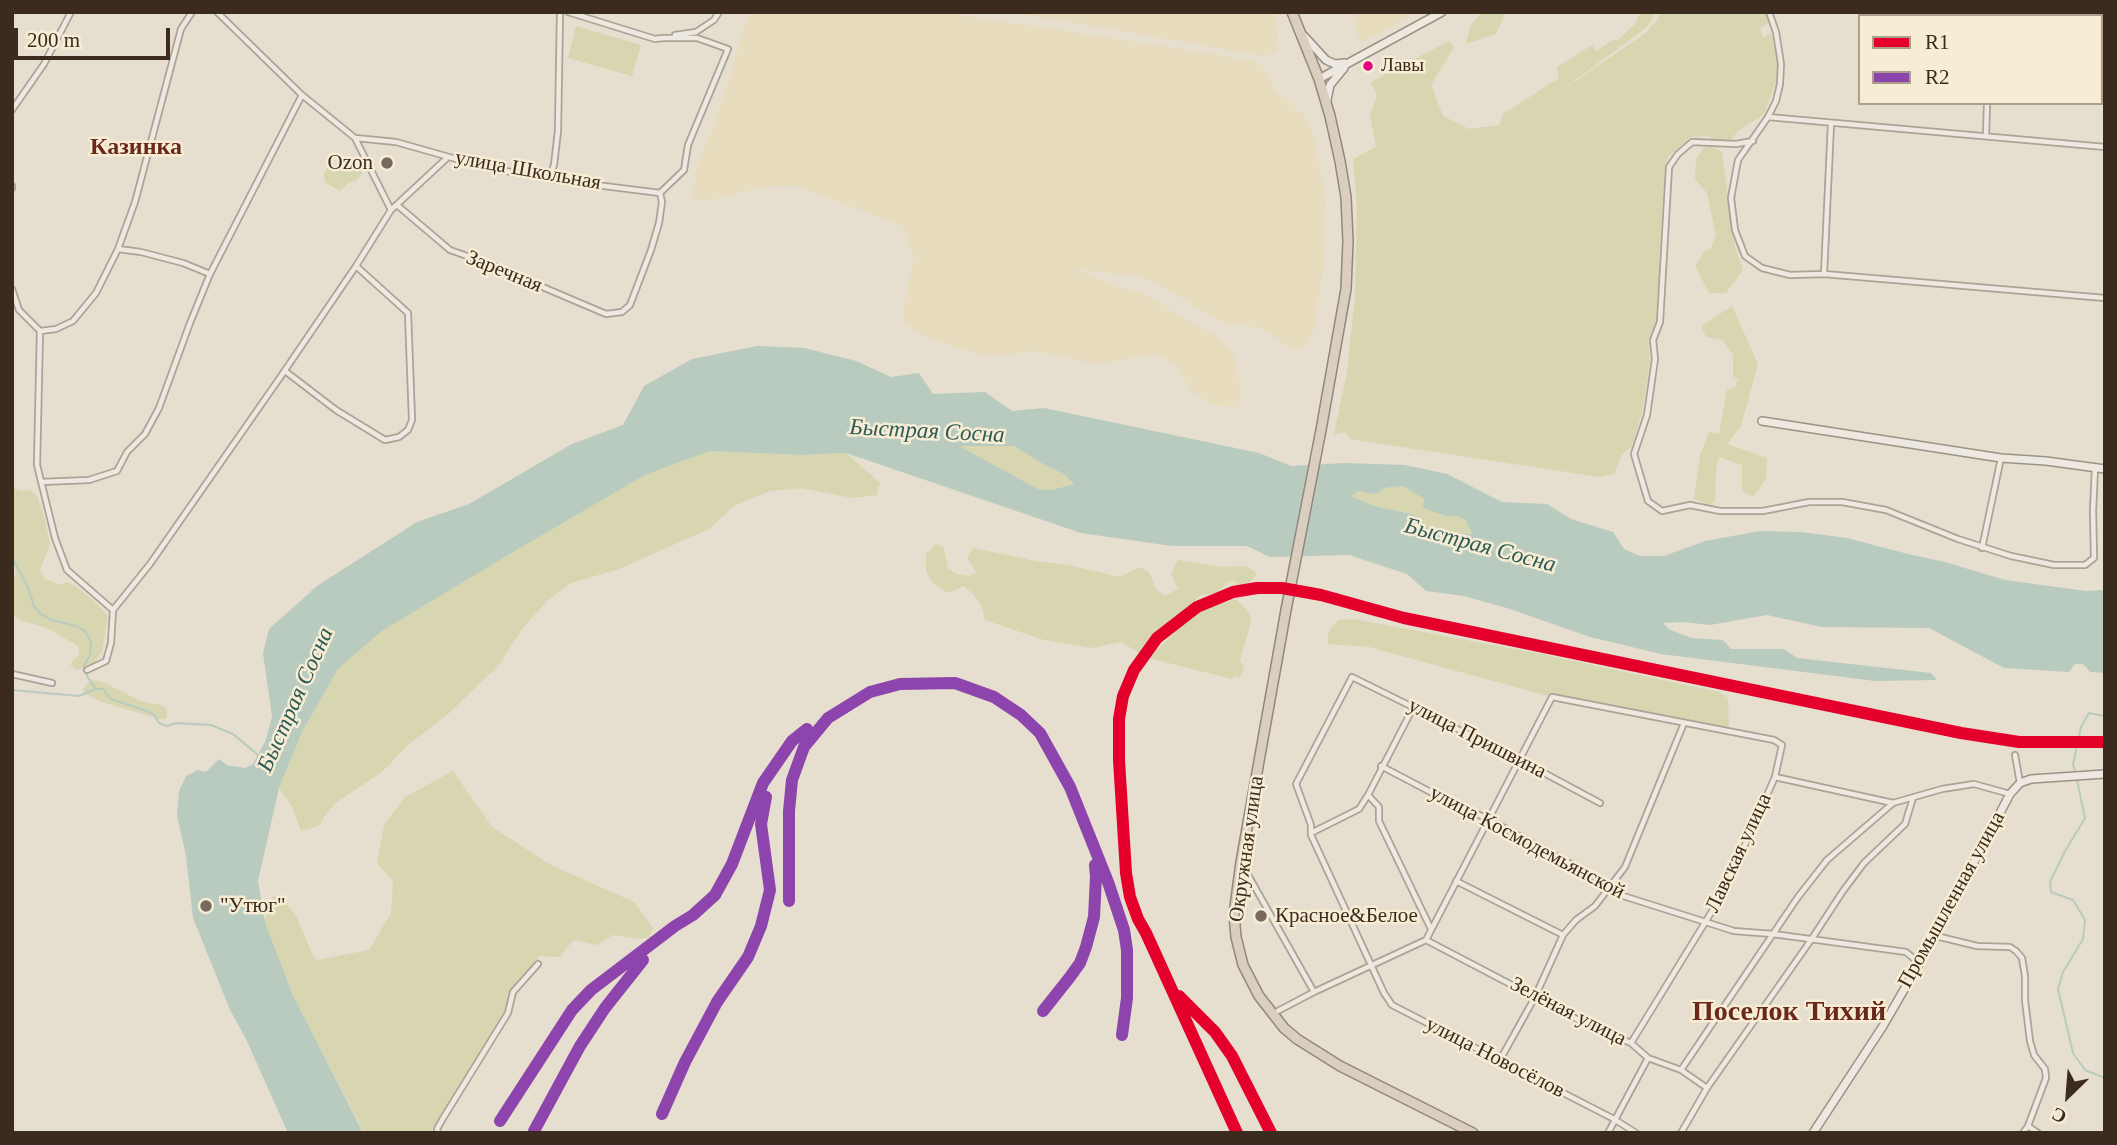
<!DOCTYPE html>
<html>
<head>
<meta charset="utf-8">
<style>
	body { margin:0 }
	#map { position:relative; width:2117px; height:1145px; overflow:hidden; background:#e6dece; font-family:"Times New Roman",serif }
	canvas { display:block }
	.frame { position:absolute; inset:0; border:14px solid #3b2b1e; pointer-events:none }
	.legend { position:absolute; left:1858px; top:14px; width:245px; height:91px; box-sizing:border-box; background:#f7ecd4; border:2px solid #ac9f8b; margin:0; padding:9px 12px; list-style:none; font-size:21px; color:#3b2b1e }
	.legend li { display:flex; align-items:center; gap:14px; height:35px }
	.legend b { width:35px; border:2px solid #ac9f8b }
	.north { position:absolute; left:2033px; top:1061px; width:70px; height:70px; -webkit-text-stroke:5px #f7ecd4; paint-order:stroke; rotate:205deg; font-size:19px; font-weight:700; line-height:28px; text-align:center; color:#3b2b1e }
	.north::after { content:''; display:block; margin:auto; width:24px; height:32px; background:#3b2b1e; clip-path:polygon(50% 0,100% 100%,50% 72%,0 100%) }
	.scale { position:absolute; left:14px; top:28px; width:156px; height:32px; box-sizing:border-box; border:4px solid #3b2b1e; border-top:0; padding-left:9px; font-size:21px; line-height:24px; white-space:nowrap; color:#3b2b1e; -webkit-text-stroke:5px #f7ecd4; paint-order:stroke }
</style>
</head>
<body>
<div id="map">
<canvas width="2117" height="1145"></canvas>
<div class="frame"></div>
<ul class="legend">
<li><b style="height:9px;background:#e4002b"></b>R1</li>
<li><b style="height:9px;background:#8e44ad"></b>R2</li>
</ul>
<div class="north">С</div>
<div class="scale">200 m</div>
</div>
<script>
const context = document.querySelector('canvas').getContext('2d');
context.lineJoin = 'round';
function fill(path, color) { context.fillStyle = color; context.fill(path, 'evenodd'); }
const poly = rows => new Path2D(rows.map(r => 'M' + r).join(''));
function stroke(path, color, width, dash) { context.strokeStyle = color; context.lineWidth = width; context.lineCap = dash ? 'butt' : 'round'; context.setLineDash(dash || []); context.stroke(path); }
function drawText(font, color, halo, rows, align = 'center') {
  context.font = font + ' "Times New Roman",serif'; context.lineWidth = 5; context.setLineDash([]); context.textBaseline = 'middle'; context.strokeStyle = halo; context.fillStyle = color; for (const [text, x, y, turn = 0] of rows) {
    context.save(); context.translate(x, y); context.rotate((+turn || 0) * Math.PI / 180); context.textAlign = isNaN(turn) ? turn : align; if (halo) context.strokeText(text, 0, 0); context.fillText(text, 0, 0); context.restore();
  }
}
const farmland = poly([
	[750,12,940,12,1214,54,1254,62,1266,69,1273,88,1304,116,1312,130,1326,202,1324,263,1314,331,1305,347,1294,350,1261,328,1222,322,1157,284,1135,276,1075,269,1117,287,1144,294,1215,336,1233,353,1241,391,1238,407,1217,406,1191,391,1178,366,1158,354,1095,364,1037,351,990,356,962,349,917,333,904,323,904,306,914,256,902,226,795,185,763,187,706,201,692,199,698,162,713,128],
	[1010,12,1274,12,1278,29,1277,52,1265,56],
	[1352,12,1416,12,1373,37,1360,42]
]);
const green = poly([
	[1506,12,1496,34,1466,44,1470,26,1481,13],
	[1641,12,1656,12,1647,27,1554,96,1647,32,1659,17,1659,12,1766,12,1769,23,1760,28,1763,38,1771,33,1777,56,1778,77,1764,114,1738,131,1731,140,1710,140,1711,136,1690,137,1669,156,1665,166,1656,322,1648,340,1650,362,1642,413,1632,446,1622,455,1614,474,1599,477,1350,439,1346,432,1334,434,1347,372,1355,296,1357,208,1353,159,1376,147,1370,115,1377,96,1371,82,1449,41,1454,47,1431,85,1443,116,1469,129,1499,125,1503,114,1559,78,1557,67,1592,45,1596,51,1613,40,1618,40,1634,25],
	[576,26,641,45,632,76,568,58],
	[1704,147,1712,147,1722,152,1735,247,1743,270,1726,293,1709,293,1695,266,1705,251,1711,248,1716,235,1707,193,1695,179,1696,159],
	[356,161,361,166,362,174,357,180,347,184,340,191,325,182,324,174,327,168,345,162],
	[1732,306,1758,364,1741,426,1727,444,1767,458,1766,479,1753,497,1742,491,1742,465,1719,457,1716,469,1715,500,1710,505,1694,499,1700,455,1709,432,1719,434,1727,390,1735,387,1738,379,1733,376,1733,354,1722,340,1706,337,1701,326],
	[958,446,1014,446,1046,466,1064,474,1075,483,1051,490,1038,489],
	[710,451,802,455,846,453,880,483,877,495,852,498,802,488,770,491,734,506,709,529,619,569,571,583,547,601,522,629,499,665,447,715,410,743,382,772,337,802,326,814,319,826,301,831,292,806,279,788,302,732,338,669,382,631,520,548,645,475],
	[1403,486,1417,494,1446,516,1458,516,1466,521,1472,534,1429,529,1415,515,1371,505,1350,496,1359,491,1373,494,1379,493,1385,488],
	[12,487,20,491,30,490,37,496,44,516,50,544,40,570,45,579,60,585,66,582,74,585,92,599,108,616,102,651,95,662,88,667,75,670,70,664,79,655,78,646,47,628,22,621,12,614,12,587,16,570,12,562],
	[936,544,944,548,948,569,957,574,970,576,976,572,967,558,973,548,1035,561,1068,565,1120,577,1139,567,1149,572,1156,589,1165,596,1178,589,1171,574,1178,560,1221,567,1246,566,1257,574,1250,582,1240,586,1232,580,1215,593,1200,595,1192,604,1153,638,1141,654,1121,642,1091,648,1044,640,985,620,982,607,974,595,964,586,948,593,934,584,926,572,926,554],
	[1236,599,1251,615,1250,625,1240,661,1244,666,1240,678,1236,676,1232,679,1149,658,1185,622,1209,607],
	[1353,619,1536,653,1719,692,1728,698,1729,732,1552,697,1369,647,1328,644,1328,636,1330,629,1339,620],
	[96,680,105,683,140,701,160,705,166,708,167,715,165,719,160,719,99,701,85,694,83,690,87,683],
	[453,771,492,827,551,865,634,902,653,928,649,937,639,939,613,935,597,945,573,940,560,957,540,956,508,993,506,1009,431,1131,432,1133,364,1133,292,993,265,922,267,907,273,896,281,898,296,916,314,958,317,960,369,950,391,913,393,881,377,863,384,825,405,797]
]);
const water = poly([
	[757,346,804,348,856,361,891,377,919,373,933,394,985,392,1012,411,1044,408,1259,453,1291,466,1344,463,1405,465,1447,474,1502,502,1547,504,1571,519,1613,532,1624,549,1640,556,1664,556,1705,541,1760,531,1801,532,1847,538,1908,554,1945,562,2005,580,2086,591,2102,590,2105,592,2105,673,2090,672,2083,664,2075,664,2069,672,2004,668,1929,628,1822,627,1767,615,1710,625,1683,622,1663,623,1670,630,1692,638,1723,640,1731,649,1784,649,1797,658,1931,673,1937,680,1875,681,1661,654,1590,637,1507,608,1464,596,1426,591,1407,574,1349,555,1270,557,1247,546,1172,546,1081,533,846,453,802,455,710,451,645,475,520,548,382,631,338,669,302,732,279,788,258,881,265,922,292,993,363,1133,288,1133,246,1039,230,1010,193,918,186,856,177,816,179,791,186,776,198,770,206,772,219,759,227,765,245,768,253,764,266,740,272,717,263,653,269,629,317,586,417,522,469,504,572,444,623,425,644,386,692,359],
	[959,446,1014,446,1046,466,1064,474,1074,484,1051,490,1038,489],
	[1403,486,1424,499,1423,508,1446,516,1458,516,1466,521,1472,534,1440,532,1429,529,1415,515,1371,505,1351,496,1359,491,1373,494,1379,493,1385,488]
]);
const stream = poly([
	[12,557,29,590,34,606,41,614,52,620,76,626,85,631,91,642,90,655,84,666,87,676,95,688],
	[12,690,79,696,95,689,103,689,111,699,147,711,154,715,159,723,167,726,176,723,211,725,233,734,258,755],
	[2076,774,2073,765,2081,727,2089,713,2105,716],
	[2077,780,2085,818,2064,853,2050,882,2051,892,2073,900,2085,920,2083,939,2063,972,2058,989,2073,1053,2085,1070,2105,1078]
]);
const street = poly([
	[217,12,302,95,355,138,391,210],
	[568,12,655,39,663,38],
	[1769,12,1776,32,1781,64,1780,84,1776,101,1768,117,1738,160,1731,198,1735,230,1745,256,1762,268,1790,275,1824,274,2105,298],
	[1979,12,1979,16],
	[675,35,696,32,714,20,719,12],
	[2101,49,2105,49],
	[12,110,44,64,71,12],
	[1768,117,2105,147],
	[1986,136,1987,103],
	[355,138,396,142,488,168,564,181,660,193],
	[1753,141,1736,144,1692,142,1678,154,1669,167,1660,322,1653,340,1655,359,1647,415,1634,454,1648,501,1662,511,1690,505,1720,511,1763,511,1809,502,1842,502,1886,510,1958,539,2011,556,2054,565,2085,565,2094,558,2093,511,2095,468],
	[549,178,554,165,558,131,560,12],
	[12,186,12,188],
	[660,193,684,170,688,145,728,49,697,38,664,38],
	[397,205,450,250,484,262,606,314,622,312,630,305,651,250,659,223,662,202,660,193],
	[118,249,141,252,183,263,210,274],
	[1824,274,1831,124],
	[12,289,19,310,40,331,37,465,55,538,67,570,113,610],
	[40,331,56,329,73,321,96,293,118,249,135,202,181,29,192,12],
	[285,371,336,410,385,440,399,437,408,430,412,420,408,313,356,266],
	[41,482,89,480,117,471,127,452,145,434,159,408,190,323,210,274,302,95],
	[1982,548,2001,458],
	[87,670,106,661,111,643,113,610,150,564,279,379,356,266,391,210,448,157],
	[12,674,52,683],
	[1413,708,1368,795,1379,807,1379,821,1430,927],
	[2015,755,2020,783],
	[1381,766,1440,797,1488,819,1611,886,1617,894,1734,931,1773,934,1906,952,1919,963],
	[1775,777,1893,803,1942,789,1974,784,2010,794],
	[1600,803,1520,760,1352,677,1296,784,1311,825,1311,835,1384,993,1392,1005,1614,1119,1636,1133],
	[1311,833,1359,809,1368,795],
	[1243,866,1314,992],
	[1456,881,1563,935],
	[1936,936,1977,946,2010,947,2016,951,2022,958,2025,976,2025,1000,2030,1041,2034,1055,2045,1069,2046,1078,2028,1126,2023,1133],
	[1426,940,1594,1028,1631,1043,1648,1058,1681,1070,1707,1088],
	[1274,1013,1314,992,1426,940,1552,697,1774,740,1782,745,1775,777,1725,890,1631,1043],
	[1500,1060,1535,997,1563,935,1576,920,1595,906,1625,867,1684,723],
	[1681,1070,1798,897,1827,860,1893,803],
	[2028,1126,2038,1133],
	[438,1133,437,1129,442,1120,508,1013,513,992,538,964],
	[1608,1133,1648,1058],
	[1681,1133,1707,1088,1811,940,1843,891,1864,863,1905,824,1913,798]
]);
const secondary = poly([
	[1304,36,1326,60,1335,64,1344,63],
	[1319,79,1442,12],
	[1327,100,1330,85,1344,68],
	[1762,421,2001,458,2046,461,2105,469],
	[1813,1133,1883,1026,1935,936,2010,794,2020,783,2031,779,2105,774]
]);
const highway = poly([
	[1292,12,1319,79,1330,116,1340,161,1346,197,1348,241,1346,289,1321,430,1286,610,1241,862,1234,914,1236,937,1243,965,1259,996,1284,1028,1297,1039,1340,1066,1473,1133]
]);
const rail1 = poly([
	[1179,996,1215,1032,1232,1056,1271,1133],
	[1237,1133,1146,933,1138,919,1130,897,1126,873,1119,760,1119,719,1123,696,1134,670,1157,638,1197,607,1233,592,1257,588,1282,588,1321,595,1404,618,1961,733,2019,742,2105,742]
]);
const rail2 = poly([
	[789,901,789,811,792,780,804,747,828,718,870,692,900,684,955,683,994,697,1021,715,1040,733,1070,787,1108,882,1124,930,1127,950,1127,998,1122,1035],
	[1043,1011,1070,977,1080,963,1086,947,1094,917,1096,877,1095,865],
	[662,1114,685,1062,717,1002,748,957,761,926,770,890,761,824,766,797],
	[500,1121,572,1010,591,990,675,926,693,915,715,895,732,864,763,783,792,741,807,729],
	[534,1131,580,1046,605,1008,643,960]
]);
const markers = [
	[1368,66,6,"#e5007d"],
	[387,163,7,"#776a5c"],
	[206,906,7,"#776a5c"],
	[1261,916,7,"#776a5c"]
];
const busNames = [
	["Лавы",1381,66]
];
const poiNames = [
	["Ozon",373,163,"right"],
	["\"Утюг\"",220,906],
	["Красное&Белое",1275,916]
];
const streetNames = [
	["улица Школьная",528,171,10],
	["Заречная",504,272,22],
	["улица Пришвина",1477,739,27],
	["улица Космодемьянской",1527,843,28],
	["Окружная улица",1247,849,-82],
	["Лавская улица",1739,853,-65],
	["Промышленная улица",1952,900,-61],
	["Зелёная улица",1568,1012,27],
	["улица Новосёлов",1495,1058,27]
];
const waterNames = [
	["Быстрая Сосна",927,432,3],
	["Быстрая Сосна",1480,546,15],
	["Быстрая Сосна",296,700,-66]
];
const quarterNames = [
	["Казинка",136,148]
];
const districtNames = [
	["Поселок Тихий",1789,1013]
];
fill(farmland, '#e7ddbe');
fill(green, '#d7d6b0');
fill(water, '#b9cbbf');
stroke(stream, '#b9cbbf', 2);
stroke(street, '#aba397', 8);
stroke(secondary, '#9b9286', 10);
stroke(highway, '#91887e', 12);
stroke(street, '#eee9e0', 4.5);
stroke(secondary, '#eee9e0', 7);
stroke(highway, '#dacebf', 9);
stroke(rail1, '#e4002b', 12);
stroke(rail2, '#8e44ad', 12);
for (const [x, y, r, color] of markers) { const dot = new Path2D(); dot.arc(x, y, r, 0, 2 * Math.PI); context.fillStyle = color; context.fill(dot); stroke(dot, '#f7ecd4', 2.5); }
drawText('19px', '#3b2b1e', '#f7ecd4', busNames, 'left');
drawText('21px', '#3b2b1e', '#f7ecd4', poiNames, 'left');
drawText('21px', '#3b2b1e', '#f7ecd4', streetNames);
drawText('italic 23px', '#2c5c57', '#f7ecd4', waterNames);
drawText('bold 24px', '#6a281b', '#f7ecd4', quarterNames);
drawText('bold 28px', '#6a281b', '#f7ecd4', districtNames);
</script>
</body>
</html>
